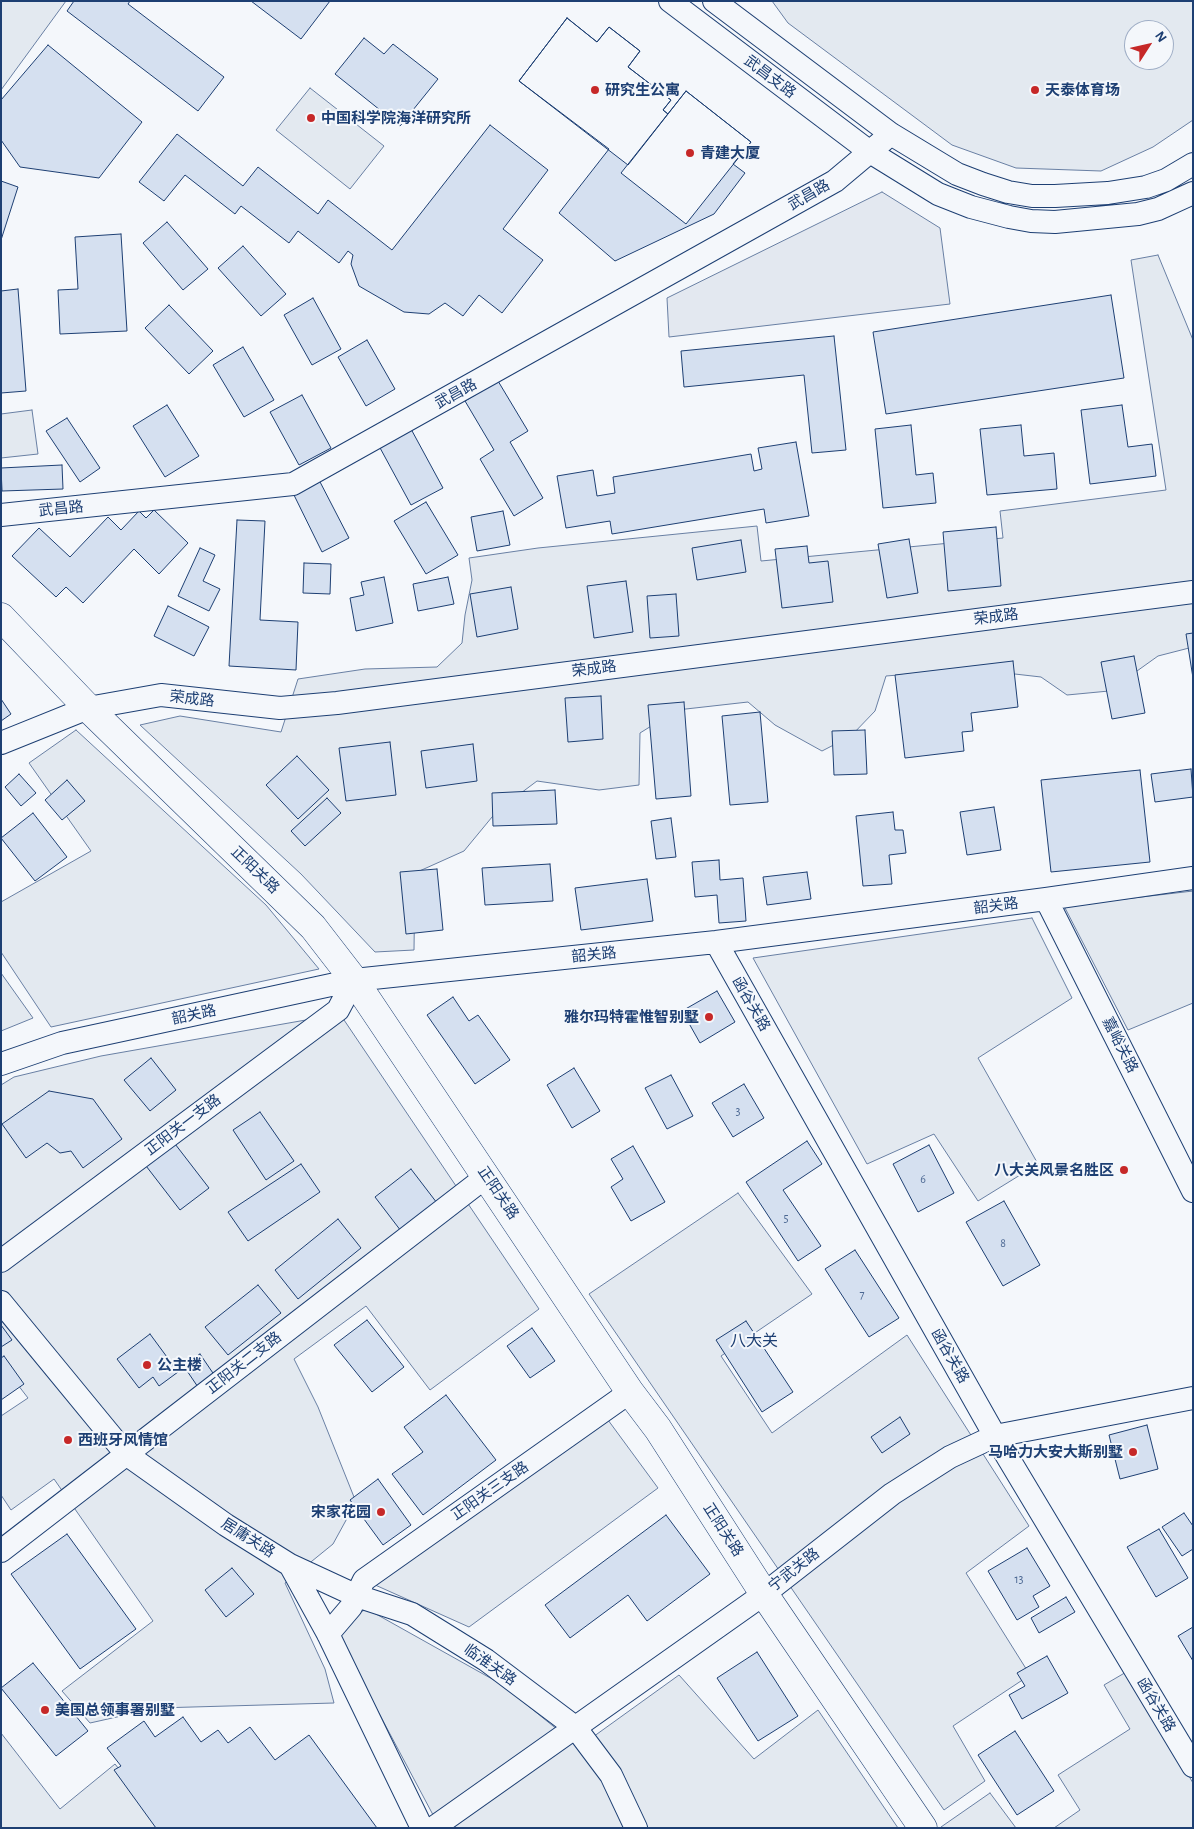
<!DOCTYPE html>
<html>
<head>
<meta charset="utf-8">
<style>
	body { margin:0 }
	#map { position:relative; width:1194px; height:1829px; overflow:hidden; background:#f4f7fb; font-family:"Alegreya Sans",sans-serif }
	canvas { display:block }
	.frame { position:absolute; inset:0; border:2px solid #1d3f73; pointer-events:none }
	.north { position:absolute; left:1124px; top:20px; width:50px; height:50px; box-sizing:border-box; background:#f4f7fb; border:1px solid #9eadc5; border-radius:50%; rotate:55deg; font-size:14px; font-weight:700; line-height:20px; text-align:center; color:#1d3f73 }
	.north::after { content:''; display:block; margin:auto; width:18px; height:22px; background:#c62828; clip-path:polygon(50% 0,100% 100%,50% 72%,0 100%) }
</style>
</head>
<body>
<div id="map">
<canvas width="1194" height="1829"></canvas>
<div class="frame"></div>
<div class="north">N</div>
</div>
<script>
const context = document.querySelector('canvas').getContext('2d');
context.lineJoin = 'round';
function fill(path, color) { context.fillStyle = color; context.fill(path, 'evenodd'); }
const poly = rows => new Path2D(rows.map(r => 'M' + r).join(''));
function stroke(path, color, width, dash) { context.strokeStyle = color; context.lineWidth = width; context.lineCap = dash ? 'butt' : 'round'; context.setLineDash(dash || []); context.stroke(path); }
function drawText(font, color, halo, rows, align = 'center') {
  context.font = font + ' "Alegreya Sans","Noto Sans SC",sans-serif'; context.lineWidth = 4; context.setLineDash([]); context.textBaseline = 'middle'; context.strokeStyle = halo; context.fillStyle = color; for (const [text, x, y, turn = 0] of rows) {
    context.save(); context.translate(x, y); context.rotate((+turn || 0) * Math.PI / 180); context.textAlign = isNaN(turn) ? turn : align; if (halo) context.strokeText(text, 0, 0); context.fillText(text, 0, 0); context.restore();
  }
}
const green = poly([
	[1,1,66,1,1,90,1,1],
	[772,1,1193,1,1193,120,1153,147,1101,171,1016,168,952,145,788,23,772,1],
	[1134,30,1164,30,1164,60,1134,60,1134,30],
	[310,88,384,146,350,189,276,130,310,88],
	[1158,255,1193,340,1193,647,1158,656,1109,691,1067,695,1041,677,971,669,886,676,875,711,851,736,822,751,775,725,748,702,677,710,640,733,639,785,599,790,537,781,497,811,464,851,415,873,414,950,375,952,301,874,140,725,180,716,281,732,298,679,365,669,437,667,462,643,465,615,472,580,469,558,538,548,757,526,761,561,1003,538,1000,511,1166,490,1131,260,1158,255],
	[32,410,38,454,1,458,1,414,32,410],
	[76,730,266,905,319,969,51,1027,1,952,1,902,91,851,29,763,76,730],
	[1193,891,1193,1003,1128,1030,1064,906,1193,891],
	[1032,918,1072,998,978,1058,1038,1164,978,1201,934,1134,867,1164,753,958,1032,918],
	[1,973,33,1018,1,1031,1,973],
	[340,1014,539,1309,430,1390,366,1306,294,1359,318,1407,356,1502,333,1544,285,1583,325,1669,334,1703,157,1708,90,1723,62,1691,153,1621,54,1479,11,1510,1,1495,1,1416,28,1398,1,1363,1,1085,14,1077,101,1056,340,1014],
	[738,1193,812,1294,721,1356,772,1433,907,1335,1029,1526,966,1573,1030,1675,953,1726,985,1781,944,1810,589,1294,738,1193],
	[597,1405,658,1488,469,1627,364,1580,597,1405],
	[367,1609,501,1684,579,1747,679,1675,754,1759,818,1710,898,1828,440,1828,332,1625,367,1609],
	[1128,1671,1193,1783,1193,1828,1054,1828,1080,1810,1058,1775,1130,1729,1104,1685,1128,1671],
	[1,1733,60,1809,115,1764,160,1822,154,1828,1,1828,1,1733],
	[990,1793,1016,1828,941,1828,941,1827,990,1793]
]);
const parking = poly([
	[882,192,940,228,950,304,669,337,667,298,882,192]
]);
const building = poly([
	[74,1,130,1,128,4,224,77,198,111,67,11,74,1],
	[251,1,330,1,301,39,251,1],
	[567,18,597,42,609,27,640,51,628,67,671,100,663,110,668,114,686,91,751,142,733,164,745,173,714,214,615,261,559,213,609,149,519,81,567,18],
	[567,18,597,42,609,27,640,51,628,67,671,100,663,110,668,114,628,165,519,81,567,18],
	[364,38,384,54,393,44,438,79,400,126,335,74,364,38],
	[48,45,142,122,99,178,20,167,1,140,1,100,48,45],
	[686,91,751,142,686,224,621,173,686,91],
	[490,125,548,170,503,229,543,260,502,313,479,295,463,316,445,303,429,314,404,312,359,286,351,264,353,255,348,251,339,263,298,231,289,243,241,206,235,214,185,175,164,201,139,182,177,134,243,186,258,167,318,214,328,200,392,250,490,125],
	[1,181,18,187,1,240,1,181],
	[167,222,208,269,183,290,143,243,167,222],
	[121,234,127,331,60,334,58,290,78,289,75,237,121,234],
	[243,246,286,294,261,316,218,268,243,246],
	[18,289,26,391,1,393,1,291,18,289],
	[1111,295,1124,378,886,414,873,332,1111,295],
	[313,298,341,349,312,365,284,315,313,298],
	[169,305,213,351,189,374,145,328,169,305],
	[834,336,846,450,812,453,804,375,684,387,681,351,834,336],
	[367,340,395,389,366,406,338,357,367,340],
	[243,347,274,400,244,417,213,365,243,347],
	[498,381,528,431,510,442,543,498,514,516,480,459,494,450,465,401,498,381],
	[302,395,331,448,299,465,270,412,302,395],
	[167,405,199,456,165,477,133,426,167,405],
	[1122,405,1128,447,1152,444,1156,476,1090,484,1081,410,1122,405],
	[67,418,100,468,80,482,46,431,67,418],
	[911,425,916,475,933,473,936,503,883,508,875,429,911,425],
	[1021,425,1024,456,1054,453,1057,489,987,495,980,429,1021,425],
	[411,429,443,488,411,505,379,446,411,429],
	[796,442,809,516,766,523,764,509,612,534,610,521,566,528,557,476,593,470,597,496,615,493,613,477,751,454,754,471,762,469,758,448,796,442],
	[62,465,63,489,2,491,1,468,62,465],
	[318,478,349,538,322,552,292,491,318,478],
	[426,502,458,555,426,574,394,521,426,502],
	[154,510,188,543,159,574,134,549,83,603,66,587,56,597,12,556,39,528,70,557,108,517,121,530,139,511,146,518,154,510],
	[503,511,510,545,477,551,471,517,503,511],
	[237,520,265,521,260,620,298,622,296,670,229,666,237,520],
	[996,527,1001,586,948,591,943,532,996,527],
	[909,539,918,593,887,598,878,544,909,539],
	[741,540,746,572,697,580,692,548,741,540],
	[807,546,809,563,828,561,833,602,782,608,775,549,807,546],
	[200,548,215,555,203,581,220,589,209,611,178,596,200,548],
	[304,563,331,564,330,594,303,593,304,563],
	[384,577,393,623,356,631,350,598,364,595,361,582,384,577],
	[448,577,454,604,418,611,413,584,448,577],
	[626,581,633,632,594,638,587,586,626,581],
	[511,587,518,629,477,637,470,594,511,587],
	[676,594,679,636,650,638,647,596,676,594],
	[168,606,209,627,194,656,154,636,168,606],
	[1193,633,1193,678,1186,634,1193,633],
	[1134,656,1145,713,1112,719,1101,662,1134,656],
	[1013,661,1018,707,971,713,973,731,962,732,964,751,905,758,895,675,1013,661],
	[601,696,603,739,568,742,565,698,601,696],
	[1,699,11,714,1,721,1,699],
	[684,702,691,796,656,799,648,705,684,702],
	[760,712,768,802,730,805,722,716,760,712],
	[865,730,867,774,834,775,832,731,865,730],
	[390,742,396,795,346,801,339,748,390,742],
	[473,744,477,781,426,788,421,751,473,744],
	[297,756,329,790,298,819,266,785,297,756],
	[1191,769,1193,797,1155,802,1151,774,1191,769],
	[1140,770,1150,862,1051,872,1041,780,1140,770],
	[19,774,36,793,21,806,5,787,19,774],
	[67,780,85,801,62,820,45,800,67,780],
	[555,790,557,824,493,826,492,793,555,790],
	[327,798,341,813,305,846,291,831,327,798],
	[994,807,1001,850,967,855,960,812,994,807],
	[893,812,895,830,903,830,906,853,889,855,892,884,863,886,856,816,893,812],
	[33,813,67,857,35,881,1,838,33,813],
	[671,818,676,857,656,859,651,821,671,818],
	[719,860,720,880,743,878,746,921,719,923,717,895,695,897,692,862,719,860],
	[550,864,553,901,485,905,482,868,550,864],
	[437,869,443,930,406,934,400,872,437,869],
	[807,872,811,899,767,905,763,877,807,872],
	[647,879,653,921,581,930,575,888,647,879],
	[717,991,735,1022,700,1043,682,1011,717,991],
	[453,997,469,1021,478,1015,510,1060,475,1084,427,1015,453,997],
	[151,1058,176,1090,150,1111,124,1080,151,1058],
	[574,1068,600,1111,572,1128,547,1085,574,1068],
	[671,1075,693,1116,667,1129,645,1088,671,1075],
	[744,1084,764,1118,733,1137,712,1103,744,1084],
	[49,1091,93,1099,122,1139,83,1168,71,1151,60,1153,47,1143,26,1158,2,1124,49,1091],
	[260,1112,294,1161,266,1180,233,1130,260,1112],
	[172,1140,209,1188,180,1210,143,1162,172,1140],
	[807,1141,822,1164,783,1190,821,1246,798,1261,746,1182,807,1141],
	[929,1145,954,1193,918,1212,893,1164,929,1145],
	[633,1146,665,1202,631,1221,611,1187,623,1179,611,1159,633,1146],
	[301,1164,320,1192,248,1241,228,1212,301,1164],
	[411,1169,437,1203,401,1231,375,1197,411,1169],
	[1004,1201,1040,1265,1003,1286,966,1222,1004,1201],
	[338,1219,361,1248,298,1299,275,1270,338,1219],
	[855,1250,899,1318,869,1337,825,1269,855,1250],
	[258,1285,281,1313,228,1355,205,1327,258,1285],
	[367,1320,404,1367,372,1392,334,1345,367,1320],
	[746,1321,793,1392,762,1412,716,1340,746,1321],
	[1,1325,12,1340,1,1347,1,1325],
	[532,1328,555,1361,530,1378,507,1346,532,1328],
	[150,1334,178,1372,159,1386,153,1377,139,1388,117,1359,150,1334],
	[200,1354,217,1379,200,1390,183,1365,200,1354],
	[4,1356,24,1384,1,1400,1,1358,4,1356],
	[446,1395,496,1460,423,1515,392,1474,423,1452,404,1427,446,1395],
	[900,1417,910,1434,882,1453,871,1437,900,1417],
	[1147,1425,1158,1469,1120,1479,1109,1435,1147,1425],
	[378,1479,411,1525,383,1545,350,1500,378,1479],
	[1184,1513,1193,1526,1193,1549,1182,1556,1162,1527,1184,1513],
	[666,1515,710,1574,647,1621,628,1595,570,1638,545,1605,666,1515],
	[1159,1529,1188,1578,1156,1597,1127,1547,1159,1529],
	[67,1534,136,1629,80,1669,11,1574,67,1534],
	[1027,1548,1050,1586,1033,1596,1039,1607,1017,1620,988,1571,1027,1548],
	[232,1568,254,1594,226,1617,205,1590,232,1568],
	[1066,1597,1075,1612,1039,1633,1031,1618,1066,1597],
	[1193,1627,1193,1661,1178,1636,1193,1627],
	[757,1652,798,1716,758,1741,717,1678,757,1652],
	[1047,1656,1068,1693,1022,1719,1009,1695,1025,1686,1017,1673,1047,1656],
	[33,1663,88,1731,56,1756,1,1688,33,1663],
	[183,1717,201,1742,218,1730,228,1743,250,1727,275,1760,309,1735,377,1828,156,1828,114,1770,121,1766,107,1748,144,1721,155,1737,183,1717],
	[1015,1731,1054,1791,1017,1815,978,1755,1015,1731]
]);
const minor = poly([
	[670,1,870,152,938,194,971,207,1009,217,1031,221,1055,222,1138,214,1158,209,1193,193],
	[714,1,891,134,957,174,983,184,1008,192,1032,196,1055,196,1108,193,1146,187,1166,180,1193,164],
	[1,515,293,484,835,181,891,134],
	[1,743,88,708,161,695,280,708,337,703,1193,592],
	[1046,899,1193,1191],
	[716,942,995,1436,1193,1766],
	[1,1064,62,1043,354,980,716,942,1046,899,1193,878],
	[1,1261,338,1010,354,980],
	[1,1302,126,1454,226,1525,290,1565,357,1596,412,1614,486,1660,575,1727,611,1775,636,1828],
	[1,1551,487,1176],
	[290,1565,328,1634,422,1828],
	[328,1634,351,1607,364,1580,630,1392],
	[433,1828,764,1594,892,1494,950,1457,995,1436,1193,1398]
]);
const major = poly([
	[1,617,88,708,313,927,354,980,630,1392,658,1429,764,1594,923,1828]
]);
const markers = [
	[595,90,5,"#c62828"],
	[1035,90,5,"#c62828"],
	[311,118,5,"#c62828"],
	[690,153,5,"#c62828"],
	[709,1017,5,"#c62828"],
	[1124,1170,5,"#c62828"],
	[147,1365,5,"#c62828"],
	[68,1440,5,"#c62828"],
	[1133,1452,5,"#c62828"],
	[381,1512,5,"#c62828"],
	[45,1710,5,"#c62828"]
];
const numberNames = [
	["3",738,1111],
	["6",923,1179],
	["5",786,1218],
	["8",1003,1243],
	["7",862,1294],
	["13",1019,1579]
];
const streetNames = [
	["武昌支路",770,77,37],
	["武昌路",809,195,-30],
	["武昌路",456,394,-29],
	["武昌路",61,509,-6],
	["荣成路",996,617,-7],
	["荣成路",594,669,-7],
	["荣成路",192,699,6],
	["正阳关路",255,870,44],
	["韶关路",996,906,-7],
	["韶关路",594,955,-6],
	["函谷关路",751,1004,60],
	["韶关路",194,1015,-12],
	["嘉峪关路",1120,1045,63],
	["正阳关一支路",183,1125,-37],
	["正阳关路",498,1193,56],
	["函谷关路",950,1356,60],
	["正阳关二支路",244,1363,-38],
	["正阳关三支路",490,1491,-35],
	["正阳关路",723,1530,57],
	["居庸关路",248,1538,32],
	["宁武关路",794,1570,-38],
	["临淮关路",490,1665,35],
	["函谷关路",1156,1705,59]
];
const poiNames = [
	["研究生公寓",605,90],
	["天泰体育场",1045,90],
	["中国科学院海洋研究所",321,118],
	["青建大厦",700,153],
	["雅尔玛特霍惟智别墅",699,1017,"right"],
	["八大关风景名胜区",1114,1170,"right"],
	["公主楼",157,1365],
	["西班牙风情馆",78,1440],
	["马哈力大安大斯别墅",1123,1452,"right"],
	["宋家花园",371,1512,"right"],
	["美国总领事署别墅",55,1710]
];
const neighbourhoodNames = [
	["八大关",754,1341]
];
fill(green, '#e3e9f0');
stroke(green, '#687fa3', 1);
fill(parking, '#e3e8f0');
stroke(parking, '#687fa3', 1);
fill(building, '#d5e0f0');
stroke(building, '#1d3f73', 1);
stroke(minor, '#1d3f73', 24);
stroke(major, '#1d3f73', 29);
stroke(minor, '#f4f7fb', 22);
stroke(major, '#f4f7fb', 28);
for (const [x, y, r, color] of markers) { const dot = new Path2D(); dot.arc(x, y, r, 0, 2 * Math.PI); context.fillStyle = color; context.fill(dot); stroke(dot, '#f4f7fb', 2); }
drawText('12px', '#4b6792', null, numberNames);
drawText('15px', '#1d3f73', '#f4f7fb', streetNames);
drawText('bold 15px', '#1d3f73', '#f4f7fb', poiNames, 'left');
drawText('16px', '#1d3f73', '#f4f7fb', neighbourhoodNames);
</script>
</body>
</html>
